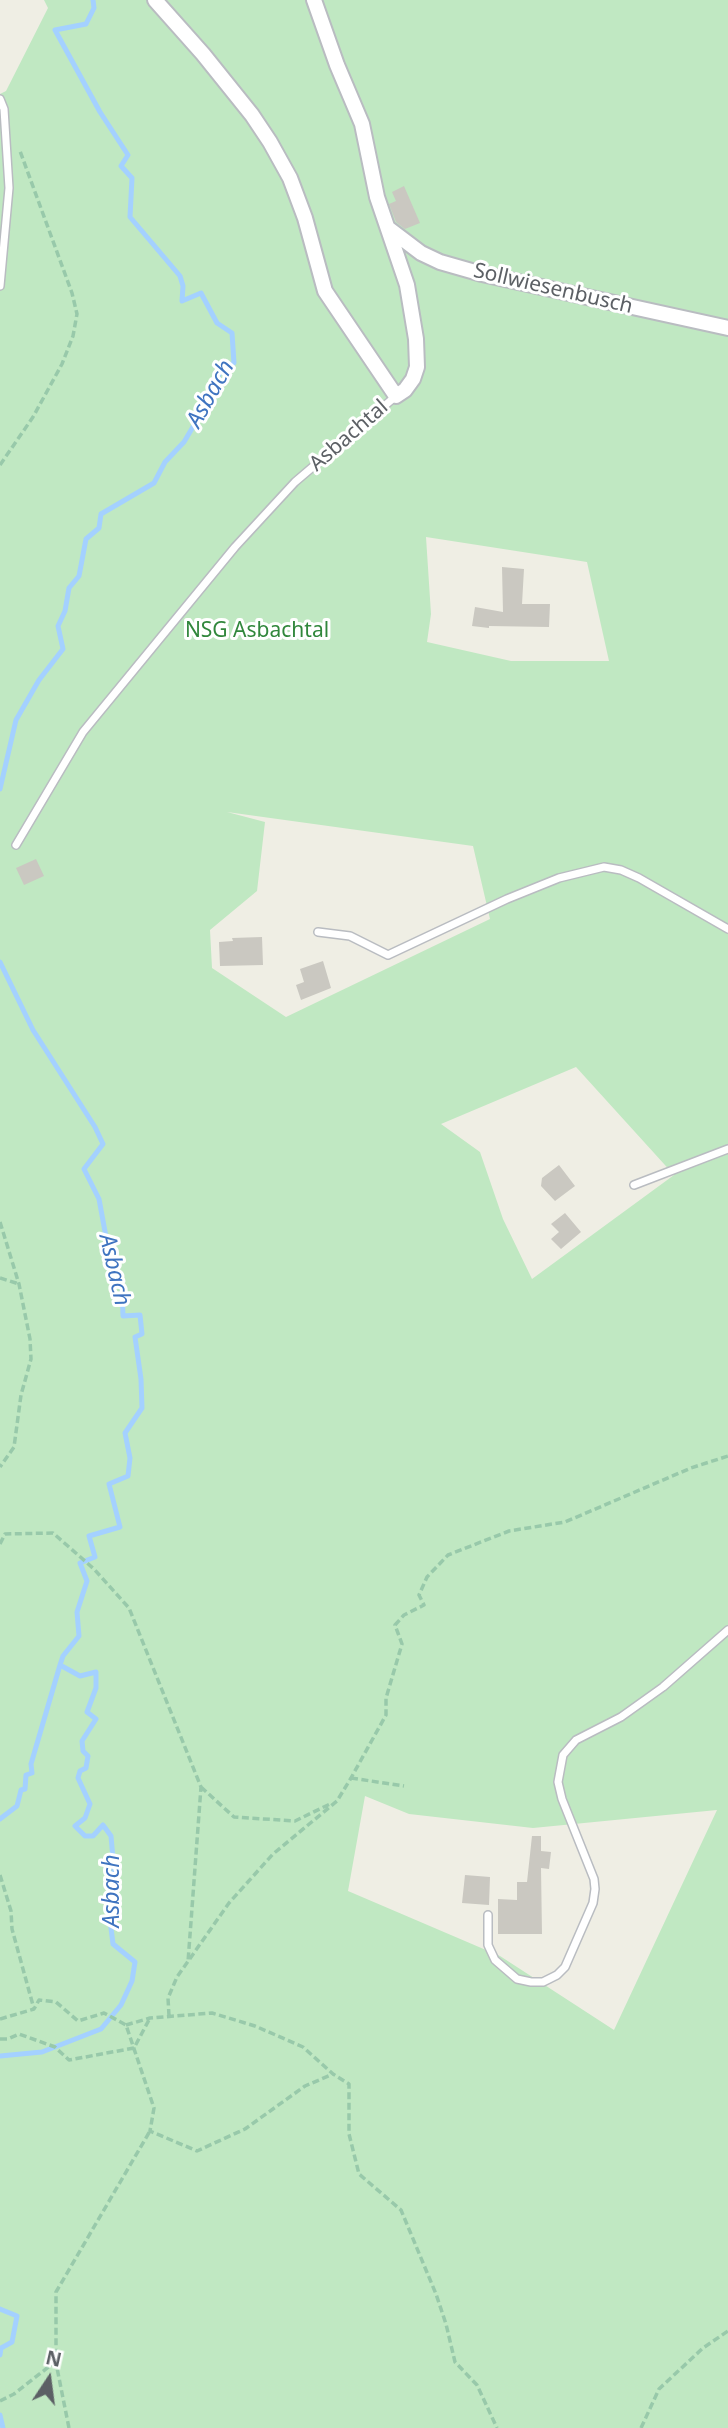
<!DOCTYPE html>
<html>
<head>
<meta charset="utf-8">
<style>
	body { margin:0 }
	#map { position:relative; width:728px; height:2428px; overflow:hidden; background:#efeee4; font-family:"Noto Sans",sans-serif }
	canvas { display:block }
	.north { position:absolute; left:14px; top:2344px; width:70px; height:70px; -webkit-text-stroke:5px #fff; paint-order:stroke; rotate:13deg; font-size:19px; font-weight:700; line-height:28px; text-align:center; color:#5c6065 }
	.north::after { content:''; display:block; margin:auto; width:24px; height:32px; background:#5c6065; clip-path:polygon(50% 0,100% 100%,50% 72%,0 100%) }
</style>
</head>
<body>
<div id="map">
<canvas width="728" height="2428"></canvas>
<div class="north">N</div>
</div>
<script>
const context = document.querySelector('canvas').getContext('2d');
context.lineJoin = 'round';
function fill(path, color) { context.fillStyle = color; context.fill(path, 'evenodd'); }
const poly = rows => new Path2D(rows.map(r => 'M' + r).join(''));
function stroke(path, color, width, dash) { context.strokeStyle = color; context.lineWidth = width; context.lineCap = dash ? 'butt' : 'round'; context.setLineDash(dash || []); context.stroke(path); }
function drawText(font, color, halo, rows, align = 'center') {
  context.font = font + ' "Noto Sans",sans-serif'; context.lineWidth = 6; context.setLineDash([]); context.textBaseline = 'middle'; context.strokeStyle = halo; context.fillStyle = color; for (const [text, x, y, turn = 0] of rows) {
    context.save(); context.translate(x, y); context.rotate((+turn || 0) * Math.PI / 180); context.textAlign = isNaN(turn) ? turn : align; if (halo) context.strokeText(text, 0, 0); context.fillText(text, 0, 0); context.restore();
  }
}
const green = poly([
	[44,0,728,0,728,2428,0,2428,0,94,6,91,48,8],
	[426,537,587,562,609,661,511,661,427,642,431,614],
	[227,812,473,846,490,919,286,1017,212,968,210,930,257,891,265,822],
	[576,1067,674,1175,532,1279,503,1219,480,1152,441,1124],
	[365,1796,409,1814,533,1828,717,1810,614,2030,500,1956,348,1891]
]);
const stream = poly([
	[0,789,16,720,39,680,63,649,58,626,65,611,69,588,79,576,86,539,99,528,101,514,154,483,165,462,184,442,210,398,221,369,234,363,232,333,217,323,201,293,182,301,183,286,180,276,130,217,132,178,121,166,128,155,100,112,55,30,86,24,94,8,93,0],
	[0,962,33,1030,95,1127,103,1144,84,1169,99,1199,111,1264,122,1286,123,1316,140,1315,142,1334,135,1337,141,1379,142,1408,125,1433,130,1458,128,1476,109,1484,120,1527,89,1536,95,1557,80,1563,87,1581,77,1612,79,1636,63,1656,60,1665,80,1676,96,1672,96,1688,87,1712,96,1719,82,1741,83,1751,88,1756,86,1768,80,1771,78,1778,90,1804,85,1818,75,1826,85,1836,93,1836,103,1825,111,1836,114,1870,109,1912,113,1944,135,1962,132,1981,121,2005,101,2029,42,2052,0,2056],
	[0,1819,17,1806,21,1790,25,1789,26,1775,32,1773,31,1764,60,1665],
	[0,2309,17,2316,12,2342,1,2348,0,2355],
	[0,2415,3,2428]
]);
const building = poly([
	[404,186,420,223,405,229,396,222,389,204,396,201,392,192],
	[502,567,524,569,522,604,550,604,549,627,489,626,489,628,472,626,475,607,503,612],
	[36,859,44,876,24,885,16,868],
	[262,937,263,965,220,966,219,942,233,941,232,938],
	[323,961,331,988,301,1000,296,985,304,982,300,969],
	[559,1165,575,1186,555,1201,541,1186,542,1178],
	[565,1213,581,1232,561,1249,551,1239,559,1232,551,1224],
	[532,1836,541,1836,541,1851,551,1852,549,1869,541,1868,542,1934,498,1934,498,1899,517,1900,517,1882,527,1882],
	[465,1875,490,1877,489,1905,462,1903]
]);
const path = poly([
	[0,465,33,417,62,364,73,336,77,314,72,293,20,151],
	[0,1222,19,1284,30,1339,31,1359,21,1395,14,1447,0,1467],
	[0,1278,19,1284],
	[0,1544,5,1534,53,1533,94,1569,129,1608,201,1787,188,1962],
	[351,1778,404,1786],
	[201,1787,234,1817,295,1821,332,1803],
	[0,1875,11,1911,12,1929,34,2009],
	[169,2016,168,1998,177,1977,229,1903,273,1854,337,1801,351,1778,386,1715,386,1698,402,1644,395,1625,404,1615,424,1605,419,1595,427,1577,448,1555,509,1531,565,1522,691,1468,728,1456],
	[0,2019,34,2009,39,2000,56,2002,78,2021,104,2013,126,2025,154,2108,150,2131,197,2151,245,2129,305,2086,333,2074],
	[126,2025,150,2018,212,2013,255,2026,303,2047,333,2074,349,2084,349,2134,359,2174,401,2210,436,2294,446,2324,455,2362,477,2385,497,2428],
	[0,2039,8,2039,19,2034,55,2047,69,2060,134,2048,150,2018],
	[0,2401,14,2394,51,2365,56,2364],
	[69,2428,56,2363,56,2292,150,2131],
	[641,2428,659,2389,703,2348,728,2331]
]);
const lane = poly([
	[0,99,4,109,9,188,0,286],
	[16,845,83,732,235,547,295,482,396,396],
	[318,932,350,936,388,955,507,899,559,878,604,867,621,870,639,878,728,929],
	[634,1185,728,1149],
	[488,1915,488,1945,495,1960,517,1979,531,1982,543,1982,557,1975,565,1967,593,1903,595,1889,594,1879,562,1799,558,1782,563,1755,576,1740,621,1717,663,1687,728,1630]
]);
const street = poly([
	[155,0,203,54,252,115,270,142,290,178,305,218,325,291,396,396,405,390,413,379,417,367,416,339,407,285,377,197,362,124,337,65,314,0],
	[388,228,421,253,440,262,482,274,728,328]
]);
const streetNames = [
	["Sollwiesenbusch",553,289,13],
	["Asbachtal",349,436,-41]
];
const parkNames = [
	["NSG Asbachtal",257,631]
];
const waterNames = [
	["Asbach",211,394,-61],
	["Asbach",114,1270,77],
	["Asbach",112,1891,-90]
];
fill(green, '#c0e8c2');
stroke(stream, '#a4d1ff', 5);
fill(building, '#cac8c1');
stroke(lane, '#b9bcc1', 10);
stroke(street, '#b9bcc1', 18);
stroke(path, '#98c9aa', 3.5, [7, 3.5]);
stroke(lane, '#fff', 7);
stroke(street, '#fff', 14);
drawText('21px', '#5c6065', '#fff', streetNames);
drawText('21px', '#31873c', '#fff', parkNames);
drawText('italic 23px', '#3f74c0', '#fff', waterNames);
</script>
</body>
</html>
